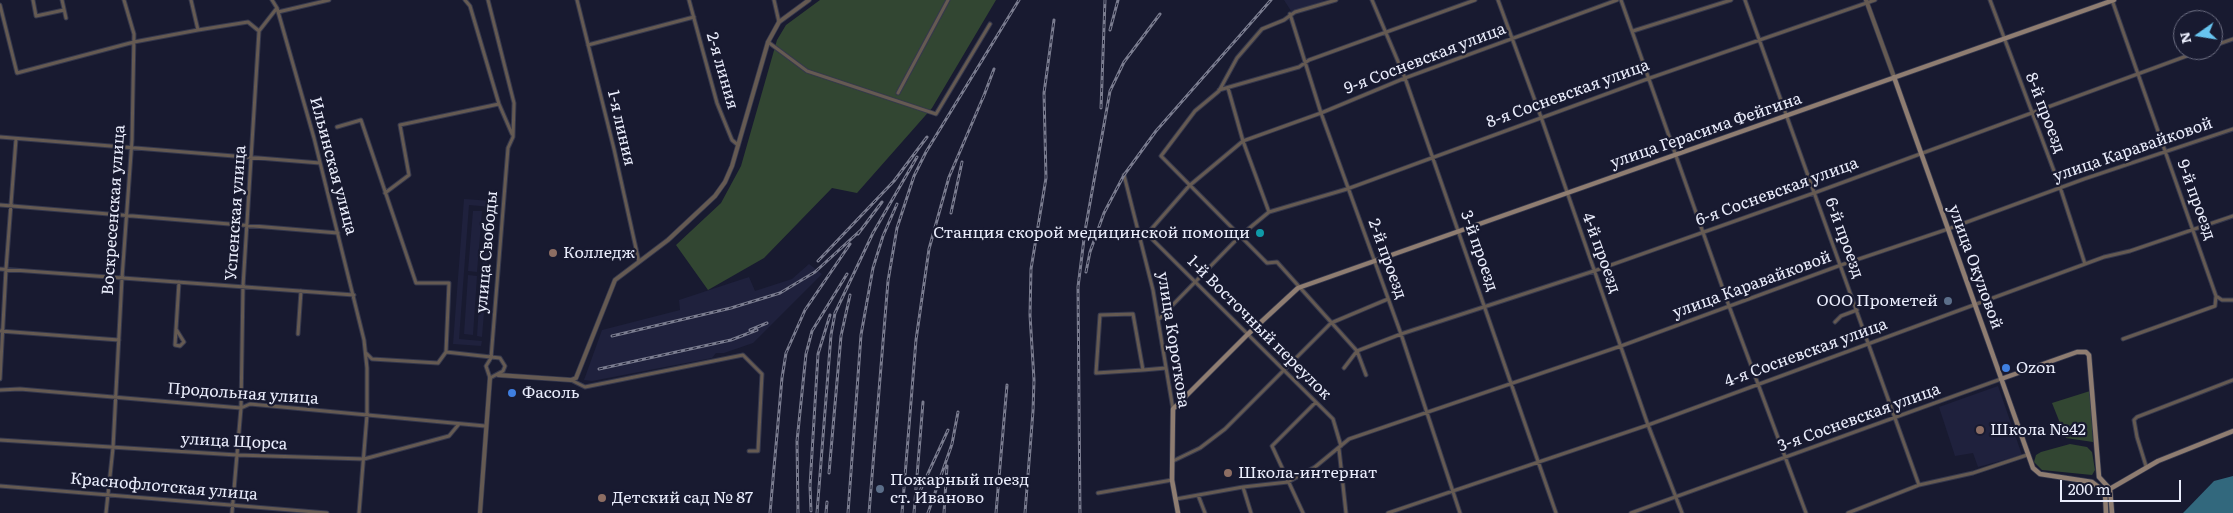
<!DOCTYPE html>
<html>
<head>
<meta charset="utf-8">
<style>
	body { margin:0 }
	#map { position:relative; width:2233px; height:513px; overflow:hidden; background:#181a30; font-family:Literata,serif }
	canvas { display:block }
	.north { position:absolute; left:2173px; top:10px; width:50px; height:50px; box-sizing:border-box; background:#181a30; border:1px solid #6c6e82; border-radius:50%; rotate:257deg; font-size:14px; font-weight:700; line-height:20px; text-align:center; color:#eaedfc }
	.north::after { content:''; display:block; margin:auto; width:18px; height:22px; background:#67c4ef; clip-path:polygon(50% 0,100% 100%,50% 72%,0 100%) }
	.scale { position:absolute; left:2060px; top:480px; width:121px; height:22px; box-sizing:border-box; border:2px solid #eaedfc; border-top:0; padding-left:6px; font-size:15px; line-height:18px; white-space:nowrap; color:#eaedfc; -webkit-text-stroke:4px #181a30; paint-order:stroke }
</style>
</head>
<body>
<div id="map">
<canvas width="2233" height="513"></canvas>
<div class="north">N</div>
<div class="scale">200 m</div>
</div>
<script>
const context = document.querySelector('canvas').getContext('2d');
context.lineJoin = 'round';
function fill(path, color) { context.fillStyle = color; context.fill(path, 'evenodd'); }
const poly = rows => new Path2D(rows.map(r => 'M' + r).join(''));
function stroke(path, color, width, dash) { context.strokeStyle = color; context.lineWidth = width; context.lineCap = dash ? 'butt' : 'round'; context.setLineDash(dash || []); context.stroke(path); }
function drawText(font, color, halo, rows, align = 'center') {
  context.font = font + ' Literata,serif'; context.lineWidth = 4.5; context.setLineDash([]); context.textBaseline = 'middle'; context.strokeStyle = halo; context.fillStyle = color; for (const [text, x, y, turn = 0] of rows) {
    context.save(); context.translate(x, y); context.rotate((+turn || 0) * Math.PI / 180); context.textAlign = isNaN(turn) ? turn : align; if (halo) context.strokeText(text, 0, 0); context.fillText(text, 0, 0); context.restore();
  }
}
const built = poly([
	[1284,0,1325,0,1293,14],
	[464,199,493,201,493,207,469,205,459,339,482,341,481,346,453,344],
	[487,210,492,210,487,272,482,271],
	[473,211,482,211,477,272,468,271],
	[809,264,822,274,753,343,724,353,716,353,712,358,592,381,584,380,602,330,680,310,679,300,749,277,755,291,792,279],
	[468,275,477,276,473,335,464,334],
	[481,275,487,276,482,337,477,336],
	[1998,386,2022,455,1978,467,1973,453,1955,456,1939,407]
]);
const green = poly([
	[820,0,996,0,932,108,857,193,832,188,764,258,708,290,676,245,721,203,741,166,777,40,786,25],
	[2090,391,2093,442,2066,438,2052,403],
	[2070,444,2087,447,2092,452,2095,470,2092,475,2042,470,2034,462,2036,455,2041,452]
]);
const water = poly([
	[2233,476,2233,513,2183,513,2214,481]
]);
const minor = poly([
	[33,0,36,16,64,10],
	[62,0,66,18],
	[191,0,198,30],
	[272,0,277,8,314,138,364,340,367,368,367,415,359,513],
	[465,0,470,6,499,104],
	[488,0,514,103,513,137,508,148,491,358],
	[577,0,614,149,639,262],
	[689,0,717,103,732,140,738,145],
	[774,0,779,22],
	[1336,0,1295,12,1284,20,1262,29,1237,58,1219,91,1195,111,1161,156,1267,263,1277,262,1357,351,1366,375],
	[1372,0,1405,78,1556,513],
	[1498,0,1541,117,1648,425,1682,513],
	[1621,0,1729,306,1806,513],
	[1745,0,1919,485],
	[1990,0,2060,187,2085,264],
	[2112,0,2216,296],
	[0,5,17,73,134,42,198,30,248,22,259,31],
	[278,12,329,0],
	[1290,14,1321,113,1401,334,1460,513],
	[259,31,277,8],
	[1633,31,1731,0],
	[768,42,807,71,936,114,990,24],
	[588,45,694,17],
	[2213,46,2233,39],
	[1228,88,1243,141,1269,212],
	[1219,90,1299,67,1309,60,1475,0],
	[898,93,948,0],
	[337,127,361,120,416,283,449,283,446,352],
	[0,137,320,163],
	[1124,175,1153,290,1173,409],
	[385,193,409,175,400,125,499,104,512,134],
	[0,205,338,233],
	[1147,234,1333,419,1341,446],
	[1141,238,1147,234,1189,186,1243,141,1321,113,1405,78,1617,0],
	[0,269,354,295],
	[1158,320,1241,235,1269,212,1347,189,1650,78,1875,0],
	[1835,322,1841,316,1857,310],
	[176,329,184,342,180,346,175,345,179,282],
	[0,331,119,340],
	[298,334,301,291],
	[2123,339,2215,306,2216,296,2222,300,2233,300],
	[1357,351,1401,334,1594,271,1814,193,2203,50],
	[366,353,372,359,438,363,446,352,500,358,505,366,503,371,490,378,486,366,491,358],
	[1344,368,1357,351],
	[1143,370,1133,314,1100,315,1096,373,1143,370,1166,368],
	[0,379,6,269,16,139],
	[571,380,585,387,743,355,762,374,758,451,749,451],
	[0,390,20,389,241,408,250,404,485,426],
	[0,440,237,455,364,459,449,436,459,424],
	[1339,449,1346,513],
	[1173,461,1200,448,1225,429,1331,323,1388,299],
	[2146,466,2137,437,2134,420,2137,417,2233,380],
	[0,486,327,513],
	[1243,487,1251,513],
	[1098,493,1172,480],
	[1198,495,1205,513],
	[1176,499,1243,487,1288,482,1315,467,1349,439,1621,346,1841,265,1948,229,2084,179,2233,129],
	[106,513,113,448,122,278,132,140,134,34,124,0],
	[232,513,241,408,243,286,259,31],
	[1303,513,1272,446,1316,402],
	[1388,513,1648,425,2104,257,2130,251,2233,216],
	[1631,513,2001,379],
	[1848,513,1919,485,1973,473,2027,455]
]);
const tertiary = poly([
	[1866,0,1894,77],
	[498,375,571,380,576,378,615,280,668,240,715,196,725,182,732,166,768,42,779,22,809,0],
	[480,513,490,378]
]);
const secondary = poly([
	[1894,77,2033,468,2040,474,2092,482,2105,492],
	[2001,379,2077,352,2086,352,2089,355,2099,477,2110,489],
	[2110,489,2112,513],
	[2108,490,2158,461,2233,431],
	[2105,492,2106,513],
	[1178,513,1172,480,1173,409,1247,335,1298,288,2114,0]
]);
const rail = poly([
	[1110,30,1118,0],
	[983,98,994,69],
	[1101,108,1105,0],
	[951,213,962,162],
	[858,234,882,202],
	[818,261,894,181,927,137],
	[1086,272,1090,252,1104,213,1124,175,1156,131,1271,0],
	[750,330,767,323],
	[612,336,731,308,780,293,815,272,862,229],
	[599,369,731,340,757,330],
	[829,473,841,336,850,295],
	[920,491,948,430],
	[811,511,810,486,818,354,830,315],
	[770,513,782,378,786,353,805,310,850,244],
	[798,513,797,441,806,354,812,331,847,274],
	[817,513,831,335,835,313,873,233,917,157],
	[826,513,827,502],
	[848,513,861,335,873,268,883,236,897,204],
	[869,513,888,281,897,228,914,176,926,152,1019,0],
	[902,513,916,340,929,249,949,177,985,93],
	[914,513,923,402],
	[928,513,952,444,958,412],
	[944,513,947,466],
	[996,513,1007,385],
	[1025,513,1033,411,1034,380,1030,315,1031,269,1046,178,1044,93,1054,20],
	[1080,513,1078,287,1085,231,1110,91,1124,62,1160,14]
]);
const markers = [
	[1260,233,5,"#0f9aa8"],
	[553,253,5,"#8d6e63"],
	[1948,301,5,"#5c6f8a"],
	[2006,368,5,"#3f7fe0"],
	[512,393,5,"#3f7fe0"],
	[1980,430,5,"#8d6e63"],
	[1228,473,5,"#8d6e63"],
	[880,489,5,"#5c6f8a"],
	[602,498,5,"#8d6e63"]
];
const streetNames = [
	["9-я Сосневская улица",1425,59,-21],
	["2-я линия",722,71,74],
	["8-я Сосневская улица",1568,94,-20],
	["8-й проезд",2045,113,69],
	["1-я линия",621,128,77],
	["улица Герасима Фейгина",1706,131,-19],
	["улица Каравайковой",2133,150,-19],
	["Ильинская улица",333,166,75],
	["6-я Сосневская улица",1777,192,-20],
	["9-й проезд",2196,200,70],
	["Воскресенская улица",114,210,-86],
	["Успенская улица",236,213,-86],
	["6-й проезд",1844,238,70],
	["3-й проезд",1479,251,71],
	["улица Свободы",487,252,-85],
	["4-й проезд",1601,253,70],
	["2-й проезд",1387,259,70],
	["улица Окуловой",1975,267,70],
	["улица Каравайковой",1752,285,-20],
	["1-й Восточный переулок",1259,328,45],
	["улица Короткова",1173,340,81],
	["4-я Сосневская улица",1806,353,-20],
	["Продольная улица",243,394,4],
	["3-я Сосневская улица",1859,418,-20],
	["улица Щорса",234,442,3],
	["Краснофлотская улица",164,487,5]
];
const poiNames = [
	["Станция скорой медицинской помощи",1250,233,"right"],
	["Колледж",563,253],
	["ООО Прометей",1938,301,"right"],
	["Ozon",2016,368],
	["Фасоль",522,393],
	["Школа №42",1990,430],
	["Школа-интернат",1238,473],
	["Пожарный поезд",890,480],
	["ст. Иваново",890,498],
	["Детский сад № 87",612,498]
];
fill(built, '#1f213d');
fill(green, '#324632');
fill(water, '#32687d');
stroke(minor, '#35384d', 5);
stroke(tertiary, '#35384d', 5.5);
stroke(secondary, '#35384d', 6);
stroke(minor, '#655a52', 3);
stroke(tertiary, '#655a52', 4);
stroke(secondary, '#8f7d71', 4.5);
stroke(rail, '#7a7c8f', 3);
stroke(rail, '#181a30', 1, [4]);
for (const [x, y, r, color] of markers) { const dot = new Path2D(); dot.arc(x, y, r, 0, 2 * Math.PI); context.fillStyle = color; context.fill(dot); stroke(dot, '#181a30', 2); }
drawText('16px', '#eaedfc', '#181a30', streetNames);
drawText('16px', '#eaedfc', '#181a30', poiNames, 'left');
</script>
</body>
</html>
